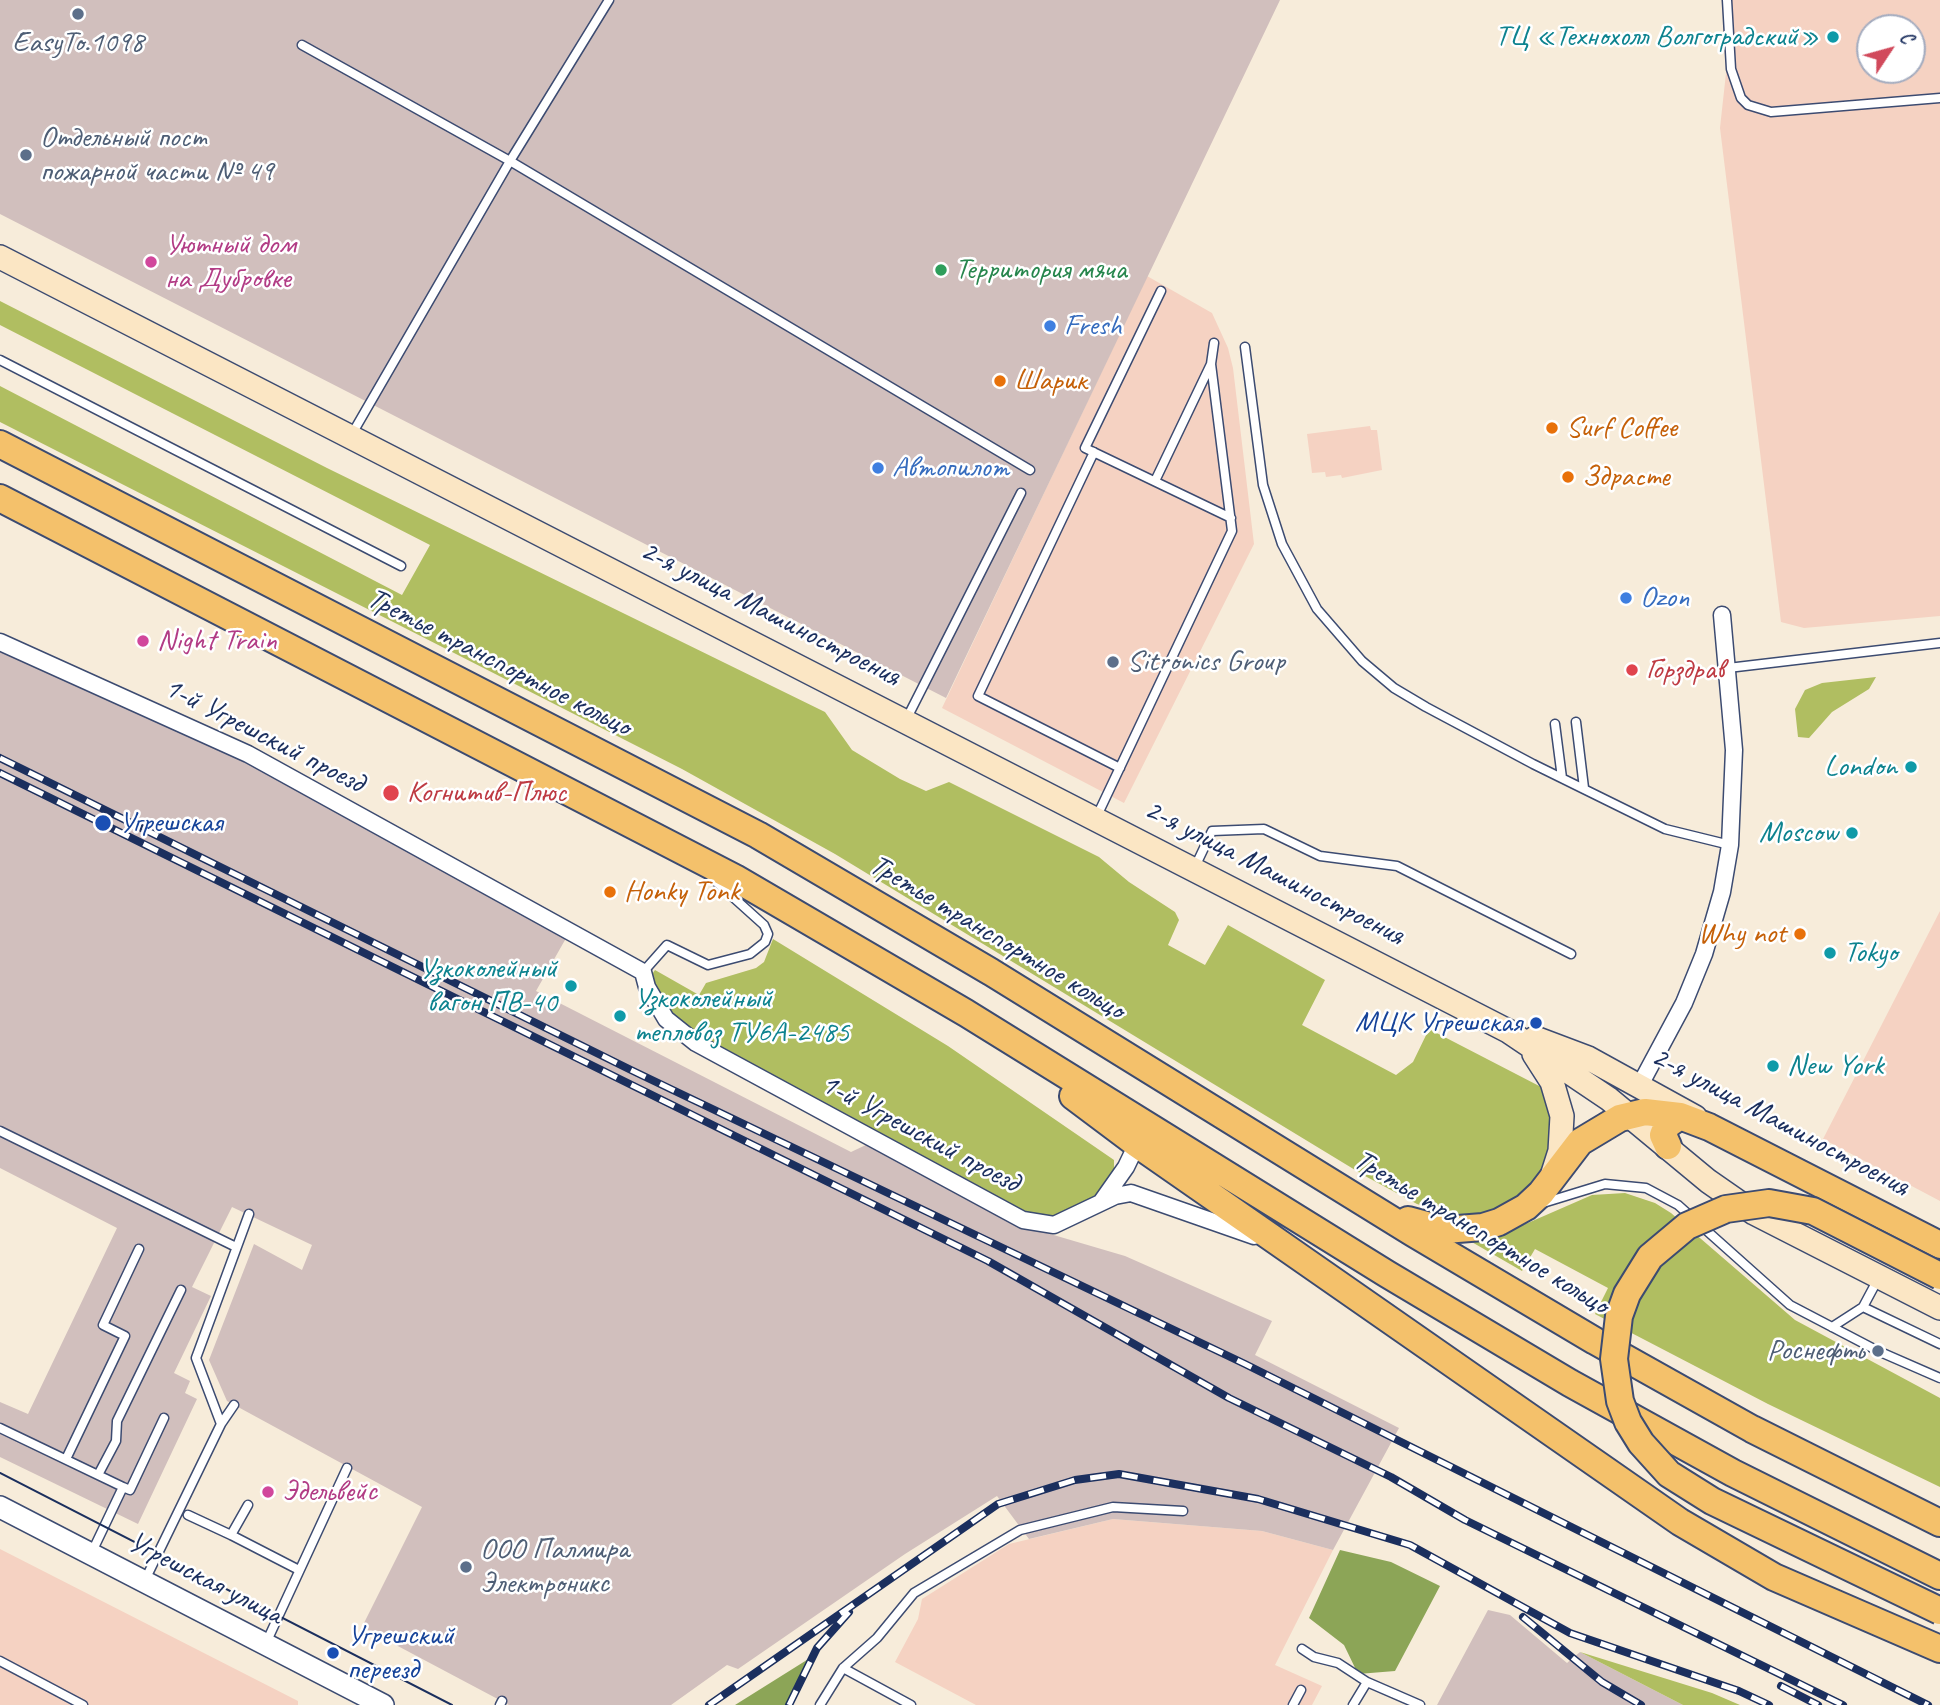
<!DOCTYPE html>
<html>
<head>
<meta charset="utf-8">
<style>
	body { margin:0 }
	#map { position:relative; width:1940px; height:1705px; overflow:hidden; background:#f7ecda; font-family:Caveat,sans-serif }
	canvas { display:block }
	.north { position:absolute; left:1856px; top:14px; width:70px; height:70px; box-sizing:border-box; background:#fff; border:2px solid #a4acbf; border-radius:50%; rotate:54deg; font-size:19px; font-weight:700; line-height:28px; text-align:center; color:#1b2f5e }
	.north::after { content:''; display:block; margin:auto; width:24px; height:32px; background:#d1495b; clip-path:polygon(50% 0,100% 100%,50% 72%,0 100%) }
</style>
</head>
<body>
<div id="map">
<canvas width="1940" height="1705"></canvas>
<div class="north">С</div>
</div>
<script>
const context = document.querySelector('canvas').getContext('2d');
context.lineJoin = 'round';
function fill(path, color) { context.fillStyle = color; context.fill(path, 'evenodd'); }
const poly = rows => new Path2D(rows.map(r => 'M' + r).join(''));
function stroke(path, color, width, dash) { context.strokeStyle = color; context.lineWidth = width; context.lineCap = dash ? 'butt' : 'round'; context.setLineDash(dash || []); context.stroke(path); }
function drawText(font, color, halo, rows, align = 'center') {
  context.font = font + ' Caveat,sans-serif'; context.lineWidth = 5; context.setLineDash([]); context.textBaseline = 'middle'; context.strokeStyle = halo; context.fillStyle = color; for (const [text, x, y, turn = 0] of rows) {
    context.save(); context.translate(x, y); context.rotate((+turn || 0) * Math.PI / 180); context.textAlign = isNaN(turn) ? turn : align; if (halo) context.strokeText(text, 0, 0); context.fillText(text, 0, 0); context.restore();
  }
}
const built = poly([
	[1722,0,1940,0,1940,616,1804,628,1781,622,1720,128,1726,73],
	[1870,28,1912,28,1912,70,1870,70],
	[1147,276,1212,313,1228,348,1233,368,1254,544,1124,803,942,708],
	[1370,426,1371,430,1377,430,1382,470,1342,478,1341,475,1326,477,1325,472,1312,473,1307,434],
	[1940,911,1940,1201,1823,1139],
	[1113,1519,1262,1531,1333,1550,1275,1665,1322,1686,1312,1705,976,1705,895,1662,918,1619,922,1599,1009,1544],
	[0,1549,298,1701,298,1705,0,1705]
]);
const industrial = poly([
	[0,0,1280,0,946,698,0,214],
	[0,649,241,759,569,933,536,991,851,1152,868,1144,1023,1226,1125,1256,1272,1321,1255,1355,1399,1428,1333,1550,1262,1531,1113,1519,1029,1539,997,1496,905,1554,738,1669,727,1665,671,1705,509,1705,362,1627,422,1507,227,1401,209,1360,254,1244,302,1270,312,1245,232,1207,192,1287,211,1296,174,1373,190,1381,185,1393,197,1399,138,1524,0,1457,0,1402,28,1414,117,1228,0,1168],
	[1488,1610,1510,1615,1567,1663,1580,1652,1683,1705,1437,1705]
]);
const green = poly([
	[0,301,327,468,825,712,852,750,900,779,926,791,949,782,1099,857,1129,882,1175,912,1179,920,1168,945,1205,965,1228,925,1325,980,1302,1025,1396,1075,1413,1062,1429,1029,1545,1089,1553,1115,1548,1162,1533,1188,1496,1212,1461,1218,1417,1204,1365,1176,835,854,682,769,0,422,0,386,402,595,430,545,0,325],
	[1876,677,1869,689,1832,712,1809,738,1798,737,1795,709,1805,690,1822,683],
	[773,939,948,1046,1114,1160,1114,1170,1108,1183,1096,1198,1050,1219,1024,1214,698,1038,669,1013,650,977,655,970,699,995,706,983,756,968,764,962],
	[1625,1193,1655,1203,1671,1213,1795,1320,1940,1398,1940,1487,1768,1404,1595,1314,1608,1288,1535,1249,1522,1271,1470,1241,1498,1236,1592,1195],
	[1580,1652,1712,1693,1740,1705,1683,1705]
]);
const forest = poly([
	[1340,1550,1391,1562,1440,1586,1395,1671,1358,1674,1344,1645,1309,1618],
	[810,1658,789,1705,735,1705]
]);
const service = poly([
	[1727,0,1731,69,1741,98,1748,105,1771,112,1940,98],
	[302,45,510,161,1030,470],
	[1161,291,1085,448,1231,518],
	[1245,347,1263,485,1282,544,1317,609,1362,661,1394,688,1426,707,1533,764,1665,829,1730,845],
	[0,360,401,566],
	[352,434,510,161,609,0],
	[1094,452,978,696,1120,768],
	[1155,481,1211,364],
	[1728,668,1940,643],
	[907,718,1021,493],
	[1576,722,1584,788],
	[1555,724,1562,778],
	[1096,818,1232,531,1211,364,1214,343],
	[1194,869,1212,831,1264,829,1320,856,1397,866,1571,954],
	[643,972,667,945,708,965,750,954,765,942,768,934,764,925,714,880],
	[0,1131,236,1247],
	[1543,1203,1605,1184,1646,1188,1678,1205,1790,1305,1878,1351,1940,1378],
	[1863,1307,1878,1279],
	[1832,1327,1863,1307,1940,1344],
	[221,1424,234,1405],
	[0,1428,123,1487,91,1554],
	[66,1459,125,1336,103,1325,139,1249],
	[98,1475,116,1441,117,1421,181,1290],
	[123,1487,130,1490,164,1418],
	[248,1505,231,1535,299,1570],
	[188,1515,231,1535],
	[145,1580,221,1424,196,1358,249,1214],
	[266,1643,347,1468],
	[1302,1649,1314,1657,1338,1663,1367,1682],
	[0,1661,83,1705],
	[843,1668,911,1705],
	[500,1705,502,1701],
	[820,1705,843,1668,877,1638,914,1593,1020,1530,1113,1507,1183,1511],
	[1293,1705,1301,1690],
	[1353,1705,1367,1682,1420,1705]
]);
const minor = poly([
	[0,642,248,754,643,972,647,987,666,1019,696,1043,1023,1220,1054,1225,1115,1196,1131,1193,1254,1236],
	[1640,1085,1684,1003,1704,954,1722,892,1730,845,1734,750,1722,615],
	[1102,1201,1126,1167,1137,1144]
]);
const tertiary = poly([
	[0,1507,383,1705]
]);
const secondary = poly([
	[0,257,1508,1031,1609,1099,1708,1181,1754,1213,1940,1308],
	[1535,1038,1588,1058,1695,1117],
	[1534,1054,1552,1082,1562,1116,1560,1151,1553,1173]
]);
const primary = poly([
	[0,444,758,835,991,972,1413,1233,1595,1341,1752,1429,1940,1523],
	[0,498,735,878,966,1013,1387,1274,1570,1383,1733,1473,1940,1576],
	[1073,1096,1137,1144,1680,1522,1774,1577,1940,1649],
	[1668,1146,1663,1135,1667,1125,1680,1116],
	[1408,1220,1445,1230,1483,1227,1499,1222,1526,1207,1541,1193,1580,1142,1620,1118,1645,1112,1680,1116,1709,1127,1940,1245]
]);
const tram = poly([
	[0,1473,452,1705]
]);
const rail = poly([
	[0,758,631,1070,1245,1364,1928,1705],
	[0,773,988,1261,1229,1398,1391,1477,1465,1520,1843,1705],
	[1523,1617,1602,1682,1641,1705],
	[1781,1686,1818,1705],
	[709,1705,998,1504,1075,1480,1119,1474,1258,1499,1410,1545,1570,1633,1739,1691,1769,1705],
	[789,1705,817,1648,849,1612]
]);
const primaryBridge = poly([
	[1940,1276,1813,1211,1769,1203,1726,1209,1687,1226,1650,1257,1627,1294,1619,1316,1614,1359,1620,1401,1628,1422,1641,1443,1669,1474,1712,1501,1940,1611]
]);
const markers = [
	[78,14,7,"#5c6f8a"],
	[1833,37,7,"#0f9aa8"],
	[26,155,7,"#5c6f8a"],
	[151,262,7,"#d1479c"],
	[941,270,7,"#2e9e5b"],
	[1050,326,7,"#3f7fe0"],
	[1000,381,7,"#e8710a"],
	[1552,428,7,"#e8710a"],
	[878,468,7,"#3f7fe0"],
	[1568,477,7,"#e8710a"],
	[1626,598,7,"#3f7fe0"],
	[143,641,7,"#d1479c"],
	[1113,662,7,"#5c6f8a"],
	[1632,670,7,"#e0444e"],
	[1911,767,7,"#0f9aa8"],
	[391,793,9,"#e0444e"],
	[103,823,9,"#1a4fb4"],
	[1852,833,7,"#0f9aa8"],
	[610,892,7,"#e8710a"],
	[1800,934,7,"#e8710a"],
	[1830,953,7,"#0f9aa8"],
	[571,986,7,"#0f9aa8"],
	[620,1016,7,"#0f9aa8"],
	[1536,1023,7,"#1a4fb4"],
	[1773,1066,7,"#0f9aa8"],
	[1878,1351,7,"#5c6f8a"],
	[268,1492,7,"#d1479c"],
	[466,1567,7,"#5c6f8a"],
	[333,1653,7,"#1a4fb4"]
];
const cultureNames = [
	["ТЦ «Технохолл Волгоградский»",1819,37],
	["London",1897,767],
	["Moscow",1838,833],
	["Tokyo",1844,953,"left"],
	["Узкоколейный",557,969],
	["вагон ПВ-40",557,1003],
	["Узкоколейный",634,999,"left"],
	["тепловоз ТУ6А-2485",634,1033,"left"],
	["New York",1787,1066,"left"]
];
const serviceNames = [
	["EasyTo.1098",78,43,"center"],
	["Отдельный пост",40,138],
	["пожарной части № 49",40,172],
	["Sitronics Group",1127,662],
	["Роснефть",1864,1351,"right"],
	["ООО Палмира",480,1550],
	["Электроникс",480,1584]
];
const hotelNames = [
	["Уютный дом",165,245],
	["на Дубровке",165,279],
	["Night Train",157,641],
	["Эдельвейс",282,1492]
];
const leisureNames = [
	["Территория мяча",955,270]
];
const shopNames = [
	["Fresh",1064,326],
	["Автопилот",892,468],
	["Ozon",1640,598]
];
const foodNames = [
	["Шарик",1014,381],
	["Surf Coffee",1566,428],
	["Здрасте",1582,477],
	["Honky Tonk",624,892],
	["Why not",1786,934,"right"]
];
const streetNames = [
	["2-я улица Машиностроения",770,614,27],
	["Третье транспортное кольцо",499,663,27],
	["1-й Угрешский проезд",264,736,27],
	["2-я улица Машиностроения",1274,873,27],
	["Третье транспортное кольцо",997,938,31],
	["2-я улица Машиностроения",1780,1122,28],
	["1-й Угрешский проезд",920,1134,28],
	["Третье транспортное кольцо",1481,1233,31],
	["Угрешская улица",205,1579,27]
];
const healthNames = [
	["Горздрав",1646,670],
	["Когнитив-Плюс",407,793]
];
const transitNames = [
	["Угрешская",119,823],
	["МЦК Угрешская",1522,1023,"right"],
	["Угрешский",347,1636],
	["переезд",347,1670]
];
fill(built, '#f5d2c2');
fill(industrial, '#d1bfbd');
fill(green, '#b0be61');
fill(forest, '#8ca557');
stroke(service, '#3c4b71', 11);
stroke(minor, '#3c4b71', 19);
stroke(tertiary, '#3c4b71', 24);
stroke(secondary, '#3c4b71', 26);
stroke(primary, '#3c4b71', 30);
stroke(service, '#fff', 8);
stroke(minor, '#fff', 16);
stroke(tertiary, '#fff', 21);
stroke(secondary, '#fbe6c4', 23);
stroke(primary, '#f4c16b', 26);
stroke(tram, '#1b2f5e', 2);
stroke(rail, '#1b2f5e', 8);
stroke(rail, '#fff', 5, [16]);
stroke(primaryBridge, '#3c4b71', 30, []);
stroke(primaryBridge, '#f4c16b', 26);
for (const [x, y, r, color] of markers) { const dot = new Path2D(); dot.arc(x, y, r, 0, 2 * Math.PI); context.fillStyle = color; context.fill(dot); stroke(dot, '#fff', 2.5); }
drawText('30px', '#0d838f', '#fff', cultureNames, 'right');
drawText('30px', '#4e5e75', '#fff', serviceNames, 'left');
drawText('30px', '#b23c85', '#fff', hotelNames, 'left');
drawText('30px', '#27864d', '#fff', leisureNames, 'left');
drawText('30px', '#366cbe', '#fff', shopNames, 'left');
drawText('30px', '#c56008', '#fff', foodNames, 'left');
drawText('30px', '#1b2f5e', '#fff', streetNames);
drawText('30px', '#be3a42', '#fff', healthNames, 'left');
drawText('30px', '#164399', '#fff', transitNames, 'left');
</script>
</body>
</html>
